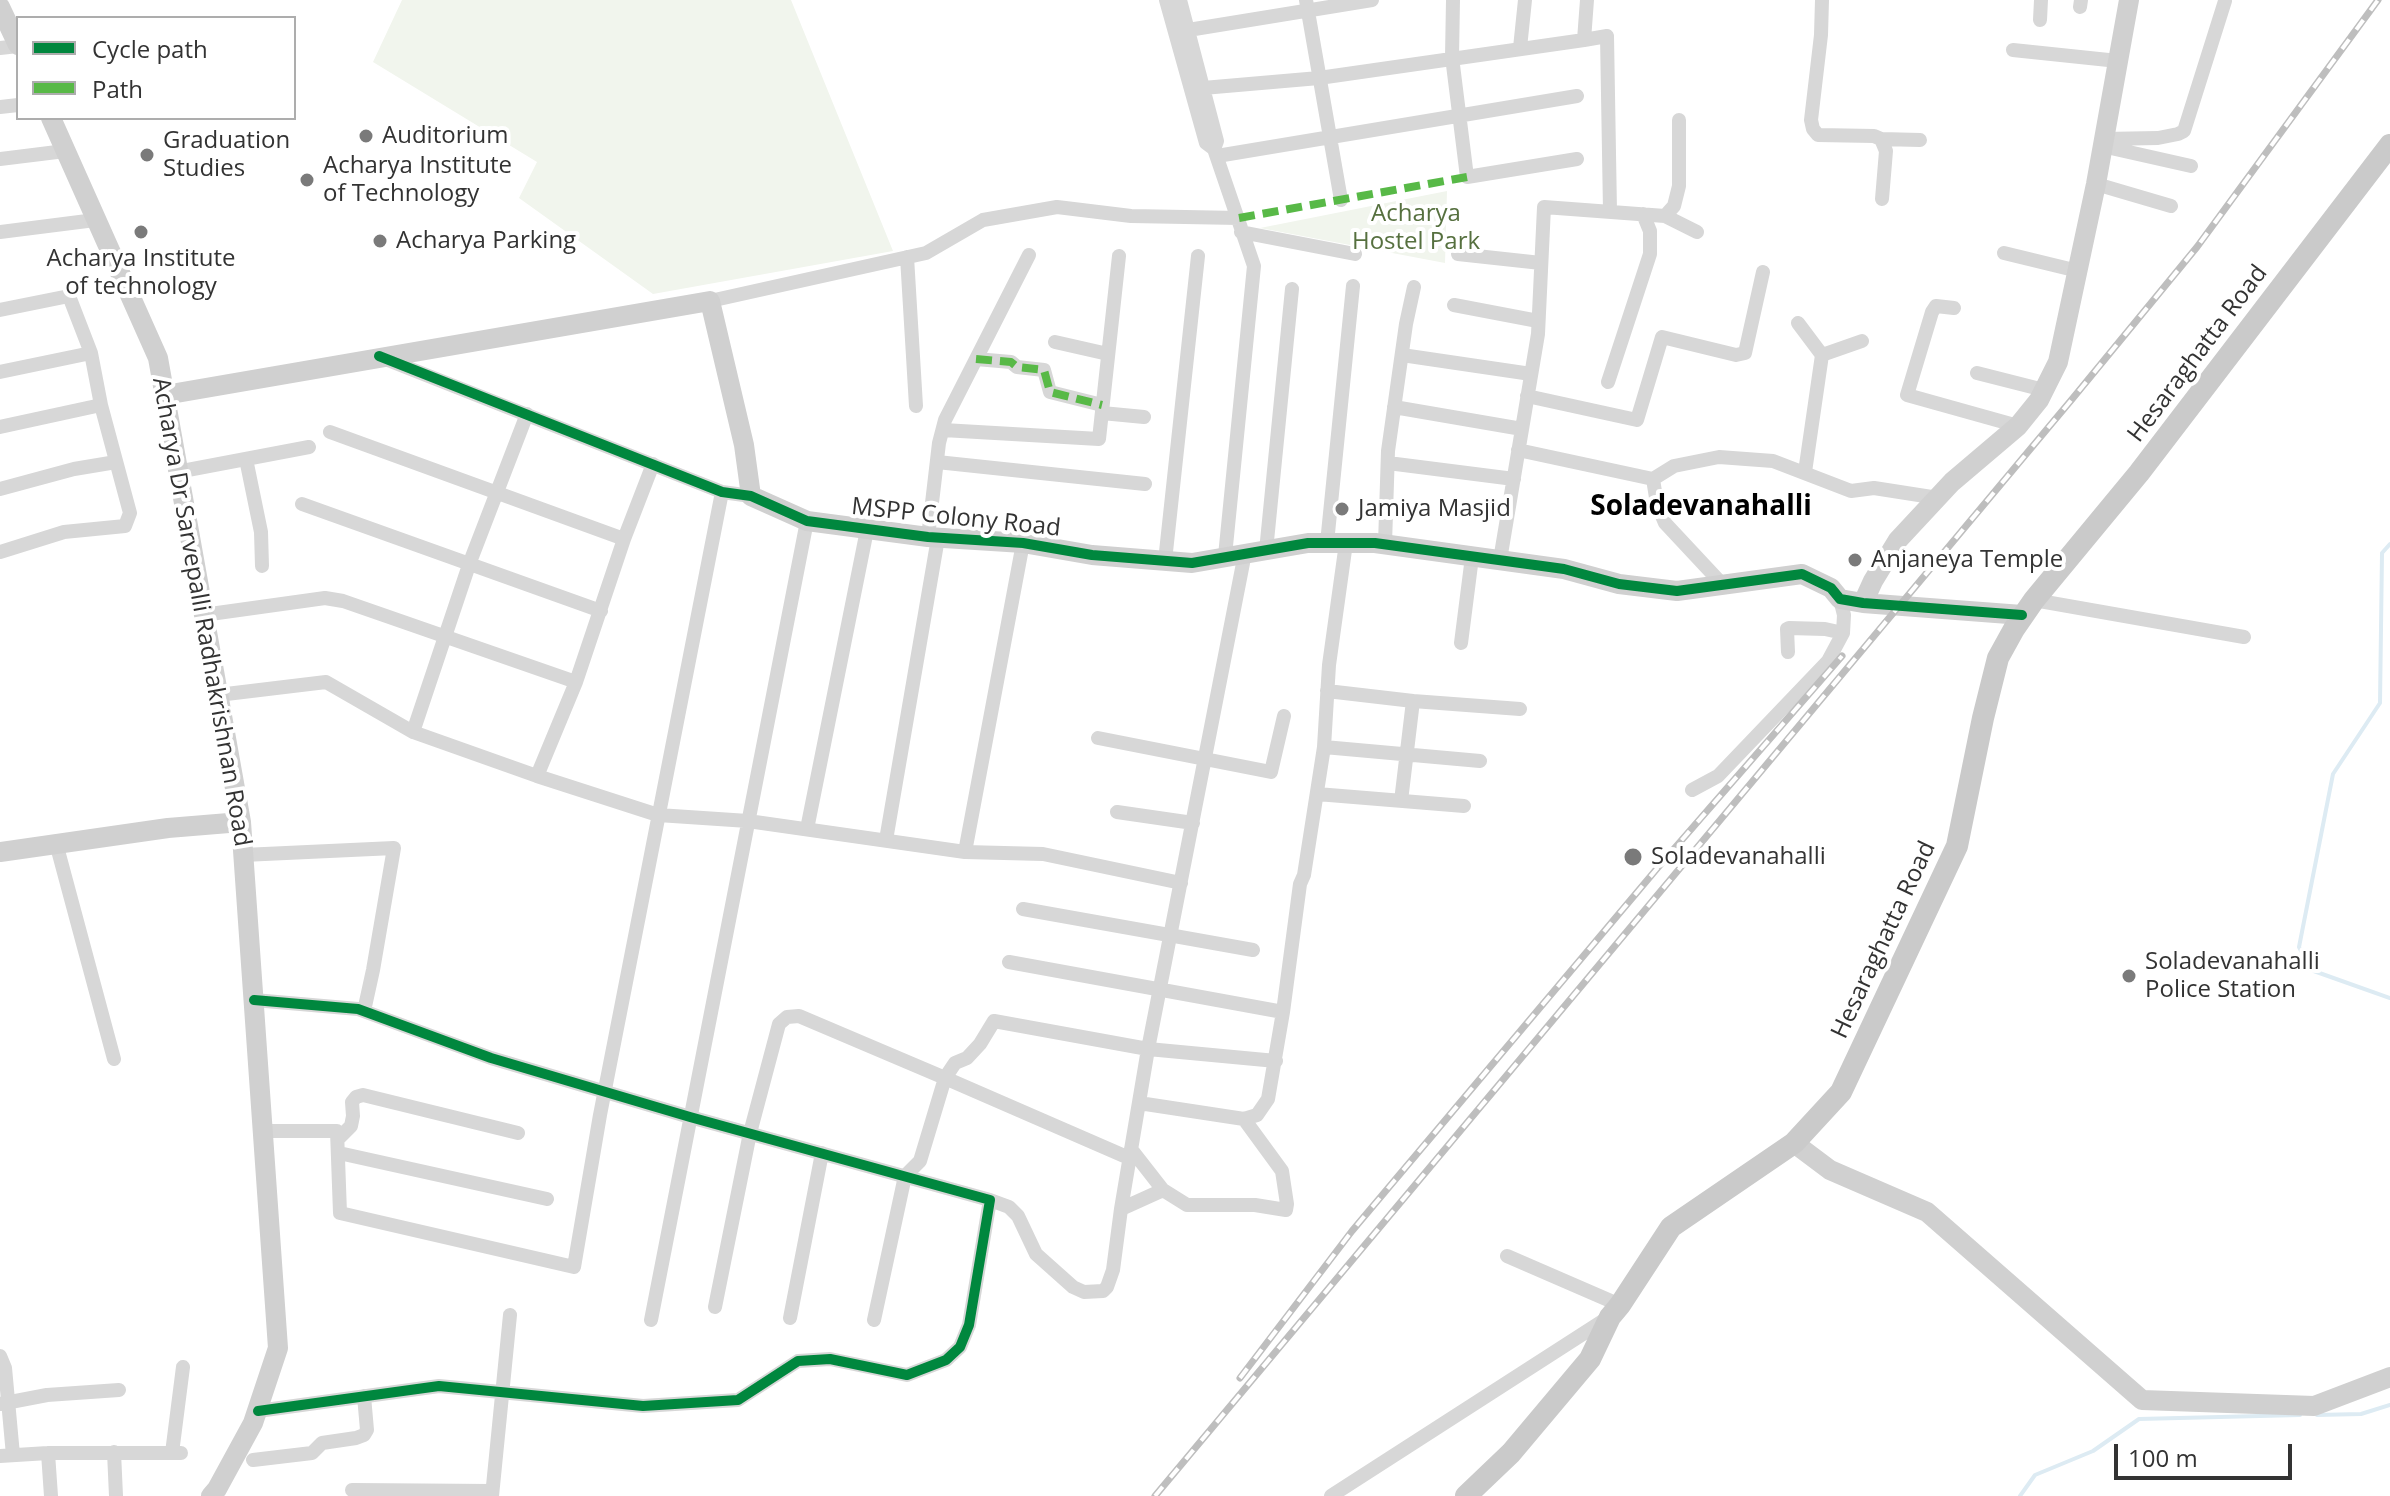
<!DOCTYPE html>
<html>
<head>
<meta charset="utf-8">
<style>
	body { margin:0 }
	#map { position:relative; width:2390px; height:1496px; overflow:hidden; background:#fff; font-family:"Open Sans",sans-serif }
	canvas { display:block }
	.legend { position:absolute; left:16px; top:16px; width:280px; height:104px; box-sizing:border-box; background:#fff; border:2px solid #adadad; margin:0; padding:10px 14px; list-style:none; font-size:24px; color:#333 }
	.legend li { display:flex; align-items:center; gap:16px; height:40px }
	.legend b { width:40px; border:2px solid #adadad }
	.scale { position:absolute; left:2114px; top:1444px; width:178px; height:36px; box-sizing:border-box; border:4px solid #333; border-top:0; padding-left:10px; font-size:24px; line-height:28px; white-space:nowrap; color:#333; -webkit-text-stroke:6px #fff; paint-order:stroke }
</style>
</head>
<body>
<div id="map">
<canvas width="2390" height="1496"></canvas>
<ul class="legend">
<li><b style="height:10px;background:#00873e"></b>Cycle path</li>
<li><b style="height:10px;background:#58b947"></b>Path</li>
</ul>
<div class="scale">100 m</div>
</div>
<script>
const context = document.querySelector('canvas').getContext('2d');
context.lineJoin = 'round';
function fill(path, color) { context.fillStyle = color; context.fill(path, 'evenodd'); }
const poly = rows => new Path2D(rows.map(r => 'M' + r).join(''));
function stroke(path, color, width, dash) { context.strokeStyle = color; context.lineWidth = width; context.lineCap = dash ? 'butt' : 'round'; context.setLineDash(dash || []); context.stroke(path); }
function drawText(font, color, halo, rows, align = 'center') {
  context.font = font + ' "Open Sans",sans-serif'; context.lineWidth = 8; context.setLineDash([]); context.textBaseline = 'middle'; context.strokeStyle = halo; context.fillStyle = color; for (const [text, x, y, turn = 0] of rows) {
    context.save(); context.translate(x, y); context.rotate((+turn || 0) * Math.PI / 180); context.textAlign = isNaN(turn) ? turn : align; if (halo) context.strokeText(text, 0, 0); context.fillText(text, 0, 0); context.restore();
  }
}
const green = poly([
	[402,0,791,0,893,251,653,294,519,198,537,162,373,62],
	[1447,191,1445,263,1260,228]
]);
const stream = poly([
	[2390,544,2382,553,2380,703,2333,774,2299,947,2311,970,2390,998],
	[2317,1415,2361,1414,2390,1405],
	[2020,1496,2035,1475,2093,1451,2139,1419,2300,1415]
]);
const street = poly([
	[1166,0,1206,143,1214,149,1254,266,1225,556],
	[1180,0,1217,141,1214,149],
	[1306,0,1341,200],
	[1453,0,1452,57,1467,177,1577,159],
	[1587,0,1584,40,1607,36,1610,211],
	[1822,0,1821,35,1811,120,1813,129,1818,135,1874,136,1881,139,1886,151,1882,199],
	[2080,7,2081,0],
	[2040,20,2041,0],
	[1176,32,1372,0],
	[0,48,18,46],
	[1520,48,1525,0],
	[2013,50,2118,61],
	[1203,88,1319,78,1584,40],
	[0,107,18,105],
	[1881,139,1920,140],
	[2104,139,2158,138,2178,134,2184,131,2225,1],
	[2102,146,2191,166],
	[1217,156,1577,96],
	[0,159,65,151],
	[2096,184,2171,206],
	[1665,216,1674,206,1679,186,1679,120],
	[0,232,95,220],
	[1241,232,1355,254],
	[2004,253,2078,271],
	[1458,254,1541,263],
	[907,257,916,406],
	[710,301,926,253,983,220,1057,207,1131,216,1239,218],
	[1454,305,1538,321],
	[1954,308,1936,306,1932,312,1907,395,2018,426],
	[0,310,69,296,91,353,0,372],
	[1798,323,1822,355],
	[1055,342,1108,354],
	[1402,355,1531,374],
	[383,358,722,492,751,496],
	[976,359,1011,362,1017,367,1044,370,1050,392,1102,405],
	[1977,373,2044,390],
	[1608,382,1650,254,1650,231,1643,214],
	[1527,396,1637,420,1662,337,1736,355,1745,353,1763,272],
	[1394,407,1522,429],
	[1102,413,1144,417],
	[0,427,101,405],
	[943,430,1099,439,1119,256],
	[330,432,624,539],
	[1518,450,1653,479,1674,466,1719,457,1773,461,1851,491,1874,488,1938,498],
	[246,459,261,532,262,566],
	[937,462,1145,484],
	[1388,463,1514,479],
	[177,472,309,447],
	[1805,472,1822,355,1862,341],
	[1653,479,1657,504,1665,523,1722,584],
	[0,489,74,469,116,462],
	[302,504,601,611],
	[928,537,939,443,945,420,1029,255],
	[1327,543,1353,286],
	[1385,544,1388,451,1406,324,1414,287],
	[1266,551,1292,289],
	[0,552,64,532,125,526,130,513,101,405,91,353],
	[1500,560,1538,334,1544,207,1665,216,1697,232],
	[1165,561,1198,256],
	[2034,600,2244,637],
	[203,615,325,598,343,601,576,682],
	[1461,643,1472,557],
	[1788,652,1787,629,1789,628,1825,629,1843,633],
	[1327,691,1413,701,1520,709],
	[218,695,326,682,413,732,537,776,658,815,748,821,965,852,1043,854,1181,883],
	[413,732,470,562,527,414],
	[1098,738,1271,772,1284,716],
	[1324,747,1480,761],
	[537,776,576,682,624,539,653,464],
	[1692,790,1718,776,1828,661,1843,633,1844,615,1840,599],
	[1317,794,1464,806],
	[1401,801,1413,701],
	[1117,812,1193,823],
	[807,829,867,530],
	[886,840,938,538],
	[56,843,114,1059],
	[965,852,1023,543],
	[243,855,394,848,373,970,364,1011],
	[1023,909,1253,950],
	[1009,962,1283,1012],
	[254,1000,358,1009,491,1058,690,1117,990,1200,969,1325,960,1347,946,1360,907,1375,830,1359,798,1361,738,1400,643,1406,439,1386,258,1411],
	[1139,1103,1244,1119,1257,1115,1268,1099,1283,1012,1300,884,1304,875,1324,747,1329,665,1346,543],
	[264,1131,337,1131,340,1213,574,1267,600,1115,722,492],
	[338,1139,351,1126,353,1116,352,1102,356,1097,363,1095,518,1133],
	[1131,1149,1163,1190],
	[339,1153,547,1199],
	[990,1200,1009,1207,1018,1216,1036,1254,1073,1287,1084,1292,1103,1291,1107,1287,1113,1270,1121,1209,1148,1049,1245,553],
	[1121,1209,1163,1190,1187,1205,1255,1205,1286,1210,1287,1204,1282,1171,1244,1119],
	[1507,1256,1620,1305],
	[715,1307,750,1133,779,1024,787,1017,799,1016,945,1078,955,1063,967,1058,980,1044,994,1021,1148,1049,1276,1061],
	[790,1318,822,1153],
	[651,1320,807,521],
	[874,1320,905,1176,920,1161,945,1078,1129,1158],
	[0,1356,5,1368,13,1455],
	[0,1404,47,1395,119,1390],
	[114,1452,116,1496],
	[48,1453,51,1496],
	[172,1453,183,1367],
	[0,1456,48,1453,181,1453],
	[253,1460,312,1453,322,1443,356,1438,364,1435,367,1430,364,1396],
	[352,1490,492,1491],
	[492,1496,510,1315],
	[1331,1496,1606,1319]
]);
const secondary = poly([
	[0,7,18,45],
	[51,118,158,358,241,822,278,1348,253,1423,217,1489,211,1496],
	[165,395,710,301,744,445,751,496,807,521,928,537,1023,543,1092,555,1192,563,1308,543,1375,543,1564,569,1619,584,1677,591,1802,574,1831,588,1840,599,1863,603,2022,615],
	[1863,603,1873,581,1898,540,1952,482,2018,426,2039,400,2058,362,2096,184,2129,0],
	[0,852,168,828,241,822],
	[1794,1143,1830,1170,1927,1212,2142,1400,2314,1406,2390,1377]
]);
const primary = poly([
	[1466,1496,1511,1453,1590,1359,1610,1317,1620,1305,1671,1227,1794,1143,1841,1092,1957,846,1983,718,1998,658,2014,629,2034,600,2139,473,2390,145]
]);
const rail = poly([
	[1240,1378,1352,1231,1660,865,1842,656],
	[1155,1496,2073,398,2197,247,2378,0]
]);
const quiet = poly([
	[1239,218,1467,177],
	[976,359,1011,362,1017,367,1044,370,1050,392,1102,405]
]);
const cycleway = poly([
	[379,356,722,492,751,496,807,521,928,537,1023,543,1092,555,1192,563,1308,543,1375,543,1564,569,1619,584,1677,591,1802,574,1831,588,1840,599,1863,603,2022,615],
	[254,1000,358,1009,491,1058,690,1117,990,1200,969,1325,960,1347,946,1360,907,1375,830,1359,798,1361,738,1400,643,1406,439,1386,258,1411]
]);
const markers = [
	[366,136,8,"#7a7a7a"],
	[147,155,8,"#7a7a7a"],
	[307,180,8,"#7a7a7a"],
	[141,232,8,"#7a7a7a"],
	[380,241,8,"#7a7a7a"],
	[1342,509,8,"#7a7a7a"],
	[1855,560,8,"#7a7a7a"],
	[1633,857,10,"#7a7a7a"],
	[2129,976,8,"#7a7a7a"]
];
const poiNames = [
	["Auditorium",382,136],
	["Graduation",163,141],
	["Studies",163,169],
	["Acharya Institute",323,166],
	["of Technology",323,194],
	["Acharya Parking",396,241],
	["Acharya Institute",141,259,"center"],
	["of technology",141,287,"center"],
	["Jamiya Masjid",1358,509],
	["Anjaneya Temple",1871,560],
	["Soladevanahalli",1651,857],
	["Soladevanahalli",2145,962],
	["Police Station",2145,990]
];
const parkNames = [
	["Acharya",1416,214],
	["Hostel Park",1416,242]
];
const streetNames = [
	["Hesaraghatta Road",2198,354,-53],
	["MSPP Colony Road",956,518,6],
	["Acharya Dr Sarvepalli Radhakrishnan Road",201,612,80],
	["Hesaraghatta Road",1884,940,-65]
];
const quarterNames = [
	["Soladevanahalli",1701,507]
];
fill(green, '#f1f5ed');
stroke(stream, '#ddebf3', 4);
stroke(street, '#d7d7d7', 14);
stroke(secondary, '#d0d0d0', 20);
stroke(primary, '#cacaca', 22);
stroke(rail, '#bebebe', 7);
stroke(rail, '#fff', 4, [12]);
stroke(quiet, '#58b947', 8, [16, 8]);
stroke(cycleway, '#00873e', 10);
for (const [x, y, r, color] of markers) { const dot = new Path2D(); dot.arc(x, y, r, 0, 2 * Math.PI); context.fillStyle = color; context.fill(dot); stroke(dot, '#fff', 3); }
drawText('24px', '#333', '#fff', poiNames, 'left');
drawText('24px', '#56703f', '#fff', parkNames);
drawText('24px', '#333', '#fff', streetNames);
drawText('bold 28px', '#000', '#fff', quarterNames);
</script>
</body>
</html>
